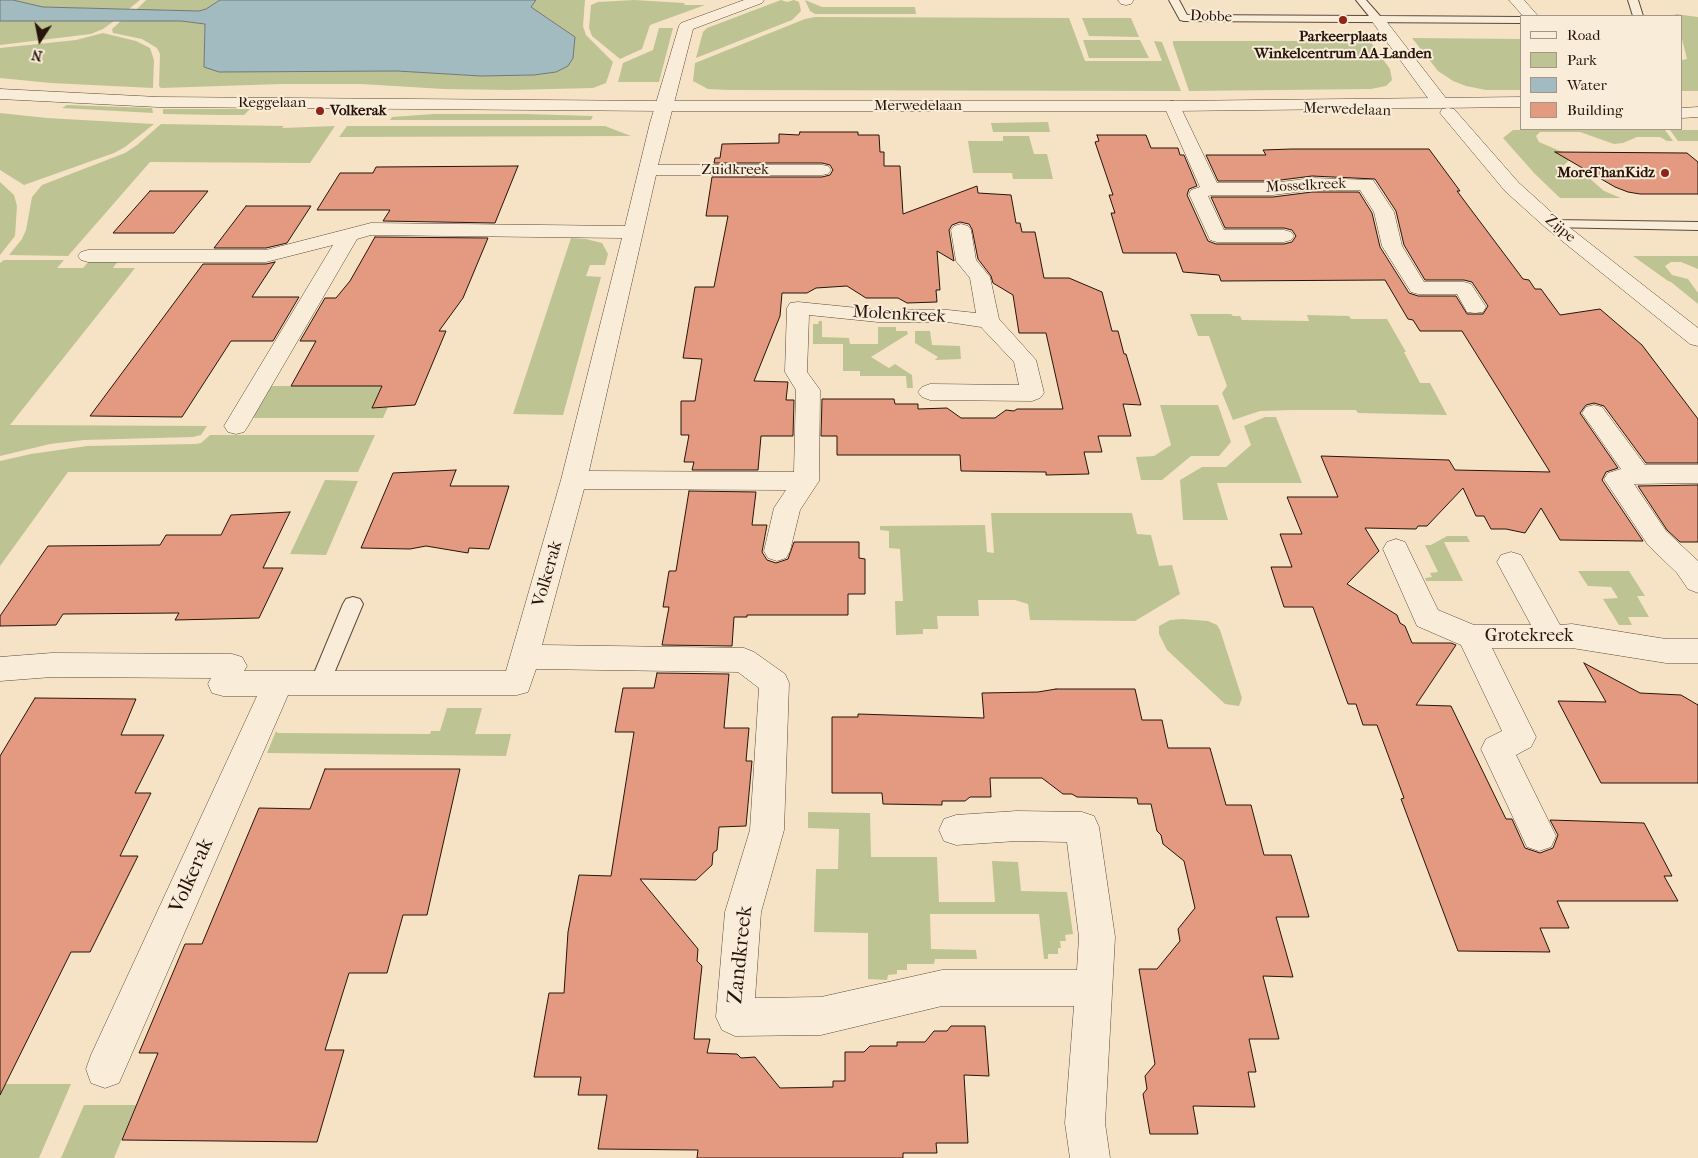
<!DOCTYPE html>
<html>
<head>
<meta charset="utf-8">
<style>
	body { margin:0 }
	#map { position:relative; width:1698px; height:1158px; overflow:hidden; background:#f6e3c5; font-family:"IM FELL French Canon",serif }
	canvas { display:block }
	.legend { position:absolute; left:1520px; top:15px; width:162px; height:115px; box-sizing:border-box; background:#f9edd9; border:1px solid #a59687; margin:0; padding:6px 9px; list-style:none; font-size:15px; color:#27140b }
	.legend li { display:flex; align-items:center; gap:10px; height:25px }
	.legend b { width:25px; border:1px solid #a59687 }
	.north { position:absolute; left:15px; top:15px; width:50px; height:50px; -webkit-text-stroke:4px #f9edd9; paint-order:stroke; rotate:191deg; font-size:14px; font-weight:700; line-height:20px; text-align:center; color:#27140b }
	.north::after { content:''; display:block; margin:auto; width:18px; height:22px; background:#27140b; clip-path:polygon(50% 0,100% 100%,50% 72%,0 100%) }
</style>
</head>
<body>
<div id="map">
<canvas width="1698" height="1158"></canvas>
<ul class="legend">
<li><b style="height:6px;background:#f9edd9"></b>Road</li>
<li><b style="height:14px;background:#bec394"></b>Park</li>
<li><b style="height:14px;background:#a2bbc0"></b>Water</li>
<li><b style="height:14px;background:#e39a81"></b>Building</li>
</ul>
<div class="north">N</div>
</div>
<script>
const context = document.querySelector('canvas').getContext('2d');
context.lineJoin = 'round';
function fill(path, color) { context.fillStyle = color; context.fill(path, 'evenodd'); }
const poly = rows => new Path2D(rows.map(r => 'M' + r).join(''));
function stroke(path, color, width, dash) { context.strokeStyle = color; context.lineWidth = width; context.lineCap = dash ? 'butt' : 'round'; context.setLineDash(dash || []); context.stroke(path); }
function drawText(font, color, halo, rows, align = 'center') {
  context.font = font + ' "IM FELL French Canon",serif'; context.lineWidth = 4; context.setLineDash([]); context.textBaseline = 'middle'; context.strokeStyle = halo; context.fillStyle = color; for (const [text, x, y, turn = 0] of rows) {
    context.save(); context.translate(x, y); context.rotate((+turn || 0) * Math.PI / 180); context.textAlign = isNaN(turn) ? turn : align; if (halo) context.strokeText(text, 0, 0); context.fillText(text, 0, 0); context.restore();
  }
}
const green = poly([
	[13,0,140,0,129,9,43,7],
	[146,0,220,0,206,9,199,11,136,10],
	[536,0,585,0,583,26,586,35,613,62,606,83,593,88,510,90,444,89,361,84,281,84,161,88,159,86,160,54,157,48,142,39,113,33,112,29,122,20,181,21,205,24,204,67,269,72,397,71,481,76,534,75,556,72,575,37,531,7],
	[634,0,684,3,685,5,705,5,650,25,642,49,620,59,592,36,589,28,591,5,598,2],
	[781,0,787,2,794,0,799,2,801,11,792,20,696,58,703,32,707,28],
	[805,0,822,7,915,7,916,14,815,14,810,11],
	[1675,14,1698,17,1698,91,1682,91,1682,60,1687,59,1682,39,1682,16,1676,16],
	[815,17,1069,18,1085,61,1162,61,1154,41,1162,42,1181,91,727,90,708,89,693,81,695,63,805,19],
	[1082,18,1131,18,1139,37,1089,36],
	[16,20,114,21,103,29,91,34,0,45,0,21],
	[659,28,673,28,659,82,618,82,623,63,653,50],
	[103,33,136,41,150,48,154,60,153,88,51,83,0,78,0,48,76,40],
	[1412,38,1522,39,1522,90,1486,90,1466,86,1453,81,1438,71],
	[1083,40,1140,40,1149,58,1089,58],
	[1173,41,1370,41,1390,69,1392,80,1386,86,1371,89,1189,91,1173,44],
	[67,105,152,108,153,113,62,108],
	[163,109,250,109,244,115,221,115,163,114],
	[0,113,47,118,154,124,125,147,114,153,24,185,0,170],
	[434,114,526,114,593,116,591,120,390,120,392,117],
	[1048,122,1050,132,993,132,991,123],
	[161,124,284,126,282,128,335,126,310,163,150,162,68,256,9,255,22,239,26,230,32,197,42,185,125,153,137,145],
	[347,126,605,126,631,136,339,137],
	[1513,130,1665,130,1673,141,1667,141,1660,137,1637,137,1623,143,1614,144,1580,132,1540,132,1536,136,1539,142,1567,154,1569,160,1563,166,1566,170,1573,174,1588,177,1604,191,1621,198,1560,198,1535,174,1503,138],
	[1670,130,1698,130,1698,141,1678,141],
	[1003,136,1029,136,1034,154,1047,154,1053,179,1013,179,1012,173,973,173,968,141,1003,141],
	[0,182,14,195,17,206,15,236,0,255],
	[571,238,586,239,602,243,608,254,605,265,590,265,586,276,601,277,563,415,513,414],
	[1633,256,1698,256,1698,269,1681,262,1671,262,1665,266,1672,275,1688,279,1698,293,1698,304,1671,282,1668,281],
	[4,260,64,260,57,268,83,268,90,260,118,261,113,268,135,268,10,425,207,426,201,435,193,437,84,440,50,444,0,456,0,263],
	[1190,314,1231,314,1233,316,1240,316,1242,320,1309,321,1307,315,1349,316,1351,319,1387,319,1406,352,1404,352,1420,383,1430,383,1447,415,1358,413,1356,410,1293,410,1260,411,1233,420,1222,393,1227,386,1209,336,1198,336],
	[819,321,822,321,822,337,849,338,850,344,878,344,878,327,896,327,896,331,907,331,908,334,871,357,889,368,895,364,912,375,913,388,907,388,906,376,860,376,860,371,843,371,843,344,813,344,813,324,818,324],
	[915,331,930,331,932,345,960,346,961,359,935,360,938,357,915,343],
	[269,386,382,386,372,408,388,407,383,418,251,418],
	[1160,405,1218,405,1231,442,1219,456,1191,456,1162,480,1141,480,1136,457,1154,456,1171,445],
	[1265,417,1276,417,1302,483,1217,483,1228,520,1183,520,1180,480,1202,467,1226,467,1251,445,1244,426],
	[210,435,375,435,358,472,68,472,0,566,0,461,31,454,87,446,195,444,201,443],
	[325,480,358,481,326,555,290,554],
	[991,513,1132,513,1137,534,1151,535,1159,566,1172,565,1180,594,1135,621,1030,620,1028,604,1015,600,978,600,979,616,937,616,938,629,923,629,923,634,896,635,895,601,903,601,900,549,889,548,889,531,880,530,880,526,985,525,987,552,994,553],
	[1447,536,1467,536,1470,542,1444,542,1463,581,1426,581,1425,578,1432,577,1430,573,1438,572,1425,545,1431,545],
	[1578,571,1629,571,1645,596,1637,596,1649,617,1628,617,1632,625,1619,625,1603,599,1618,598,1611,587,1588,586],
	[1182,619,1208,621,1217,625,1220,630,1242,698,1239,706,1225,704,1167,650,1159,634,1159,626,1170,620],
	[447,708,482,708,475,734,511,734,506,756,267,753,276,731,278,733,430,734,431,731,440,731],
	[808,812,870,813,871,857,937,857,939,902,995,902,992,861,1018,862,1021,891,1067,892,1073,934,1065,935,1066,941,1060,941,1061,948,1058,948,1058,954,1048,954,1048,959,1044,959,1039,914,930,914,931,949,976,950,977,959,935,959,934,964,907,964,907,970,897,970,897,974,888,975,887,980,868,979,868,933,814,932,816,869,838,869,839,829,808,828],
	[0,1084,71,1084,39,1158,0,1158],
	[84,1105,136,1105,114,1158,61,1158]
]);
const water = poly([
	[0,0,13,0,43,7,199,11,206,9,220,0,536,0,531,7,575,37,573,58,568,66,556,72,534,75,481,76,397,71,219,72,204,67,205,24,181,21,0,21,0,0]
]);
const building = poly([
	[800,132,858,132,858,135,879,135,880,152,884,152,884,166,900,166,903,214,977,186,978,193,1011,195,1016,223,1020,223,1022,232,1035,232,1044,278,1069,278,1102,292,1112,331,1118,331,1124,354,1126,354,1141,405,1123,404,1131,436,1098,436,1102,452,1084,452,1089,474,1046,475,1046,472,961,471,960,455,837,455,837,436,821,436,822,399,894,399,895,404,918,404,918,409,947,408,961,418,995,418,1006,410,1014,411,1017,409,1063,409,1046,333,1019,333,1013,295,993,283,991,276,978,259,972,229,969,224,960,222,952,225,949,230,954,261,937,251,940,290,936,290,937,302,907,303,898,298,866,298,847,286,816,288,807,293,782,293,780,316,754,381,788,382,786,400,794,400,793,436,761,436,758,470,692,470,694,462,684,462,689,435,681,435,681,401,695,401,702,359,683,358,695,287,714,287,728,216,706,216,712,177,822,177,830,175,833,170,830,165,822,163,714,163,715,158,720,158,722,144,779,143,779,134,799,135,800,132],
	[1097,135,1146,135,1151,148,1178,148,1180,155,1184,155,1197,186,1189,189,1187,195,1208,241,1216,244,1284,244,1292,242,1296,236,1292,230,1284,228,1225,228,1211,197,1273,197,1312,192,1359,192,1372,213,1380,247,1409,293,1418,296,1456,296,1467,314,1483,314,1488,306,1472,282,1464,280,1425,280,1404,245,1396,211,1375,179,1312,176,1273,181,1218,181,1206,155,1266,155,1263,150,1292,149,1429,149,1460,191,1457,191,1523,279,1529,280,1535,289,1541,289,1560,315,1600,309,1642,345,1698,419,1698,463,1646,463,1604,406,1594,403,1586,405,1580,413,1618,468,1606,472,1602,480,1643,541,1560,540,1541,508,1525,533,1506,529,1491,529,1484,516,1476,516,1463,488,1427,526,1418,526,1416,529,1365,528,1379,551,1347,584,1397,615,1400,623,1405,626,1412,643,1451,643,1456,645,1416,705,1451,706,1506,819,1512,819,1525,848,1540,853,1553,848,1558,835,1550,820,1644,823,1672,876,1664,876,1678,901,1557,901,1569,928,1540,928,1550,952,1458,951,1401,799,1404,798,1377,725,1363,725,1356,704,1348,704,1313,607,1284,607,1271,567,1292,567,1280,534,1302,534,1287,497,1338,497,1321,456,1449,460,1455,470,1550,472,1462,331,1420,331,1413,320,1408,319,1385,280,1221,281,1219,275,1183,272,1176,253,1123,253,1111,213,1115,213,1109,195,1113,195,1095,142,1099,141,1097,135],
	[1555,152,1687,153,1698,162,1698,194,1640,194,1628,192,1615,187,1555,152],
	[518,166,495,223,383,221,390,210,317,210,340,173,373,173,376,167,518,166],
	[150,191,208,191,174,233,113,233,150,191],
	[246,206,311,206,287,243,266,248,214,248,246,206],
	[375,237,488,238,463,298,439,331,446,331,415,405,372,408,382,386,291,386,316,341,300,341,325,298,336,298,350,281,375,237],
	[275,262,252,297,299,297,273,341,231,341,182,417,90,416,203,264,266,264,275,262],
	[456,470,450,486,509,486,489,549,469,548,468,553,426,546,410,549,361,548,393,473,456,470],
	[1698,485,1698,542,1680,542,1667,530,1638,486,1698,485],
	[689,491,756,492,752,525,767,525,762,552,767,560,776,563,788,559,794,542,859,542,859,558,865,559,865,594,848,594,848,615,747,615,747,617,734,617,732,646,662,645,669,607,663,607,669,571,676,571,689,491],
	[290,512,263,568,283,568,259,618,175,620,179,613,63,614,56,625,0,626,0,616,48,546,160,545,166,535,221,535,231,515,290,512],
	[1584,663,1640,693,1681,695,1698,705,1698,783,1601,783,1558,701,1606,702,1584,663],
	[657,673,729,674,724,728,749,728,746,761,752,761,746,826,719,827,717,850,713,853,712,865,696,880,640,879,698,949,697,961,702,966,694,1039,710,1039,707,1053,737,1054,741,1058,755,1057,780,1088,833,1087,833,1081,845,1081,845,1052,864,1052,870,1046,897,1046,897,1042,925,1042,934,1031,947,1031,951,1026,985,1026,989,1076,964,1075,968,1143,936,1143,937,1153,903,1153,903,1158,697,1158,698,1150,598,1149,607,1095,578,1095,581,1077,534,1077,549,993,564,993,568,932,579,875,611,876,634,732,615,732,623,688,654,688,657,673],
	[1056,689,1135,689,1142,720,1162,720,1168,748,1210,748,1226,805,1251,805,1264,855,1291,855,1309,917,1276,917,1293,977,1263,976,1279,1039,1249,1039,1256,1072,1248,1072,1255,1107,1193,1106,1198,1134,1150,1134,1143,1094,1147,1089,1145,1076,1155,1064,1139,969,1157,969,1180,941,1178,929,1195,908,1184,861,1163,844,1161,835,1157,831,1151,804,1138,804,1137,798,1077,797,1072,794,1063,794,1042,778,990,778,991,797,970,797,965,801,942,801,942,805,883,804,882,793,832,793,832,717,858,717,858,714,984,718,982,693,1038,692,1056,689],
	[35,698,136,699,121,735,164,735,135,793,151,793,120,856,138,856,90,952,71,952,0,1095,0,756,35,698],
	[325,769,460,769,427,915,403,915,387,973,349,973,325,1050,344,1050,317,1142,122,1140,158,1053,139,1053,185,944,202,944,259,808,310,809,325,769]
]);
const service = poly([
	[1169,0,1179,0,1187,15,1369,16,1356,0,1366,0,1380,16,1522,17,1522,23,1184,21,1180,20,1169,0],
	[1628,0,1638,0,1643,16,1633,16,1628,0],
	[1553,220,1698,222,1698,230,1548,227,1546,224,1548,221,1553,220],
	[353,597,360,599,363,604,330,683,327,689,320,691,313,689,310,683,343,604,346,599,353,597]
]);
const pedestrian = poly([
	[1509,0,1524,0,1538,16,1523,16,1509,0]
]);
const minor = poly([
	[744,0,764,0,762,3,693,29,658,165,822,165,828,166,831,170,828,174,822,175,656,175,589,471,794,472,796,390,785,372,787,308,790,303,798,302,878,310,948,310,976,313,970,278,956,261,951,230,954,226,961,224,968,226,971,230,976,260,990,277,999,319,1036,360,1044,393,1040,398,1032,401,930,400,922,397,918,392,922,387,930,384,1019,385,1014,362,981,327,948,322,878,322,809,315,807,372,820,390,819,481,800,510,790,551,786,558,777,561,768,558,764,551,774,508,786,490,584,489,542,645,744,648,754,652,785,674,789,683,784,830,761,912,755,998,821,997,942,970,1077,970,1079,937,1067,842,1017,841,956,845,944,841,939,830,944,819,956,815,1017,811,1082,812,1094,816,1099,827,1115,937,1105,1123,1110,1158,1070,1158,1065,1123,1074,1006,942,1006,821,1035,735,1036,722,1030,716,1017,725,912,750,830,759,688,738,672,536,669,528,692,517,695,288,695,119,1083,105,1088,91,1083,86,1069,91,1055,257,696,223,696,212,693,208,684,211,678,52,677,0,681,0,657,52,653,232,654,242,657,247,666,244,671,506,671,561,480,622,238,371,235,357,239,248,426,244,432,236,434,228,432,224,426,333,245,266,262,88,262,81,260,78,256,81,252,88,250,266,250,371,223,625,226,650,123,679,26,681,23,744,0],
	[1118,0,1133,0,1133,1,1131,4,1126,5,1121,4,1118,0],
	[1378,16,1383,17,1445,97,1447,101,1445,105,1433,105,1371,20,1373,17,1378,16],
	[1172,101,1178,102,1180,106,1217,183,1273,183,1312,178,1373,180,1394,212,1402,246,1424,282,1464,282,1471,284,1486,307,1483,312,1475,313,1467,312,1457,294,1418,294,1411,292,1382,246,1374,212,1360,190,1312,190,1273,195,1213,195,1208,196,1224,230,1284,230,1291,232,1294,236,1291,240,1284,242,1217,242,1210,240,1189,194,1191,190,1200,187,1164,106,1166,102,1172,101],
	[1448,108,1454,109,1519,183,1560,220,1698,328,1698,346,1690,344,1546,228,1505,191,1440,113,1442,109,1448,108],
	[1594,405,1602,407,1645,465,1698,465,1698,483,1634,484,1666,531,1698,561,1698,593,1688,589,1677,573,1648,545,1604,479,1608,473,1621,469,1582,413,1586,407,1594,405],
	[1396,539,1405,542,1438,610,1474,625,1531,625,1497,562,1501,555,1511,552,1521,555,1560,625,1572,624,1666,639,1698,639,1698,663,1666,663,1572,648,1492,648,1536,737,1531,747,1516,755,1556,836,1551,847,1539,851,1527,847,1481,749,1486,739,1502,731,1461,645,1417,626,1383,549,1387,542,1396,539]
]);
const tertiary = poly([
	[0,89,158,97,664,101,1172,101,1522,97,1522,107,1172,111,664,111,158,107,0,99,0,89],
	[1698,107,1698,117,1682,118,1682,108,1698,107]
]);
const markers = [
	[1343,20,5,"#8f2418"],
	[320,111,5,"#8f2418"],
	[1665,173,5,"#8f2418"]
];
const farStreetnames = [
	["Dobbe",1211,17,2],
	["Reggelaan",272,103],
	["Merwedelaan",918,106],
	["Merwedelaan",1347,110,2],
	["Zuidkreek",735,170],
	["Mosselkreek",1306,186,-3],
	["Zijpe",1560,229,40]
];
const farPoinames = [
	["Parkeerplaats",1343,37],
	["Winkelcentrum AA-Landen",1343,54],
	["Volkerak",330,111,"left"],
	["MoreThanKidz",1655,173,"right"]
];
const streetNames = [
	["Molenkreek",899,315,3],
	["Volkerak",548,574,-74],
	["Grotekreek",1529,637]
];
const nearStreetnames = [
	["Volkerak",192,876,-66],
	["Zandkreek",741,955,-84]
];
fill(green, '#bec394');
fill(water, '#a2bbc0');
stroke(water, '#717878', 1);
fill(building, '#e39a81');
stroke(building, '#27140b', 1);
stroke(service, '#5b483a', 2);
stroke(pedestrian, '#5b483a', 1);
stroke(minor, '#5b483a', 1);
stroke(tertiary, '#5b483a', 1);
fill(service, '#f9edd9');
fill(pedestrian, '#f9edd9');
fill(minor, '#f9edd9');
fill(tertiary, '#f9edd9');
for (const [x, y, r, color] of markers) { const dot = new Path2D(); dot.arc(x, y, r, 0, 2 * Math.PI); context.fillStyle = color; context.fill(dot); stroke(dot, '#f9edd9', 2); }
drawText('15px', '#27140b', '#f9edd9', farStreetnames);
drawText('bold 15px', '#27140b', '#f9edd9', farPoinames);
drawText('18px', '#27140b', '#f9edd9', streetNames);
drawText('21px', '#27140b', '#f9edd9', nearStreetnames);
</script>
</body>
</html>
